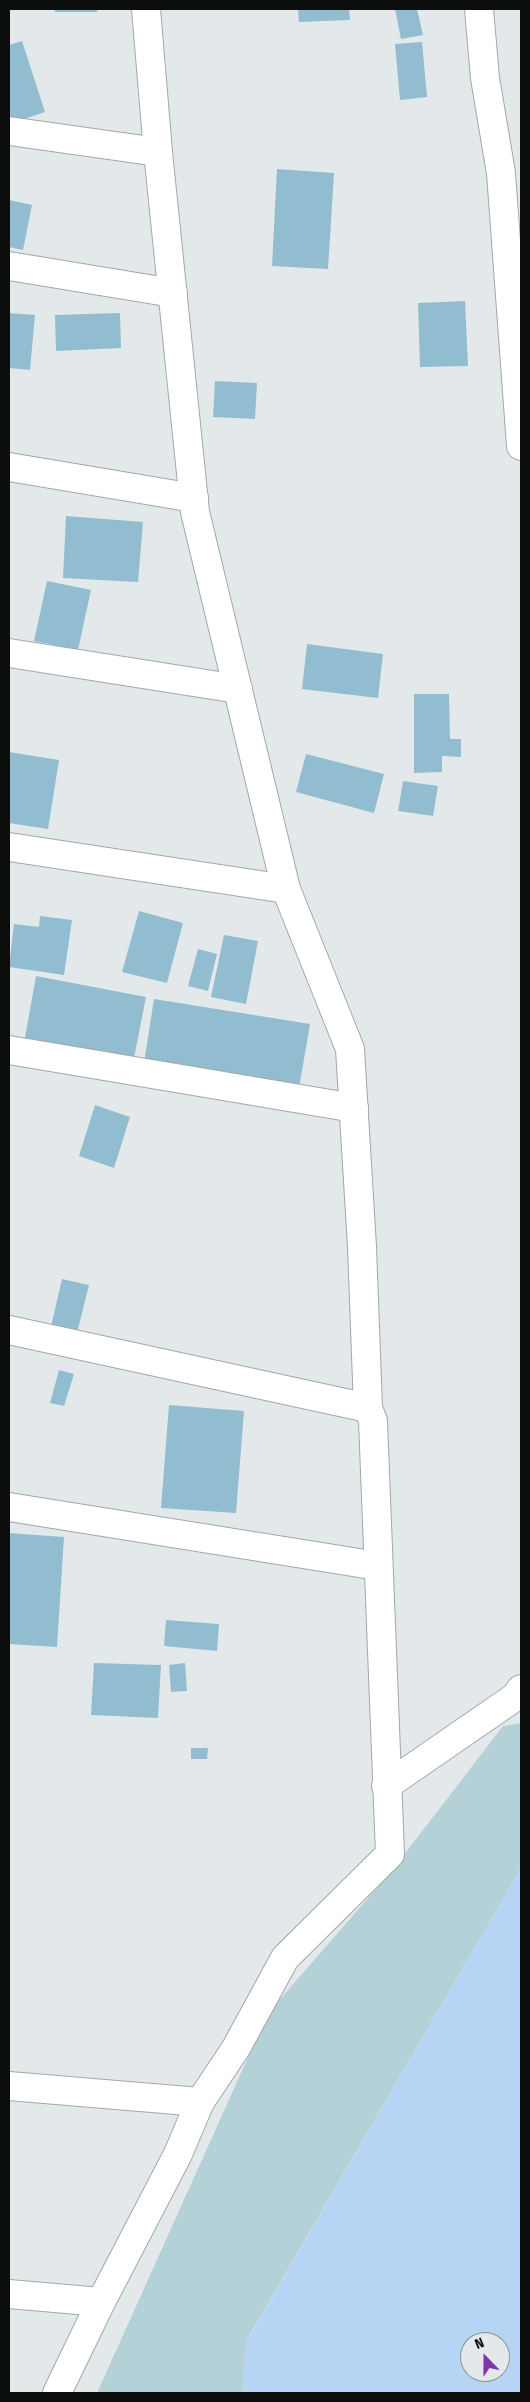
<!DOCTYPE html>
<html>
<head>
<meta charset="utf-8">
<style>
	body { margin:0 }
	#map { position:relative; width:530px; height:2402px; overflow:hidden; background:#e3e9ea; font-family:"Fira Sans Condensed",sans-serif }
	canvas { display:block }
	.frame { position:absolute; inset:0; border:10px solid #0c0e0e; pointer-events:none }
	.north { position:absolute; left:460px; top:2332px; width:50px; height:50px; box-sizing:border-box; background:#e3e9ea; border:1px solid #8d9192; border-radius:50%; rotate:338deg; font-size:14px; font-weight:700; line-height:20px; text-align:center; color:#0c0e0e }
	.north::after { content:''; display:block; margin:auto; width:18px; height:22px; background:#7d37ab; clip-path:polygon(50% 0,100% 100%,50% 72%,0 100%) }
</style>
</head>
<body>
<div id="map">
<canvas width="530" height="2402"></canvas>
<div class="frame"></div>
<div class="north">N</div>
</div>
<script>
const context = document.querySelector('canvas').getContext('2d');
context.lineJoin = 'round';
function fill(path, color) { context.fillStyle = color; context.fill(path, 'evenodd'); }
const poly = rows => new Path2D(rows.map(r => 'M' + r).join(''));
function stroke(path, color, width, dash) { context.strokeStyle = color; context.lineWidth = width; context.lineCap = dash ? 'butt' : 'round'; context.setLineDash(dash || []); context.stroke(path); }
const green = poly([
	[521,1723,521,1868,247,2340,242,2393,97,2393,268,2013,390,1873,503,1726]
]);
const water = poly([
	[521,1868,521,2393,242,2393,247,2341],
	[470,2342,500,2342,500,2372,470,2372]
]);
const building = poly([
	[55,9,97,9,97,12,55,12],
	[298,9,349,9,350,20,299,22],
	[395,9,417,9,423,35,401,39],
	[22,41,45,112,9,124,9,45],
	[422,42,427,97,400,100,395,44],
	[277,169,334,173,328,269,272,266],
	[9,200,32,205,23,250,9,247],
	[465,301,468,366,420,367,418,303],
	[9,313,35,315,30,370,9,368],
	[120,313,121,348,56,351,55,315],
	[215,381,257,383,255,419,213,417],
	[66,516,143,522,138,582,63,578],
	[47,581,91,590,78,650,34,641],
	[307,644,383,654,378,698,302,689],
	[414,694,449,694,450,739,461,739,461,757,442,756,442,772,414,773],
	[9,752,59,760,48,829,9,823],
	[306,754,384,774,374,813,296,792],
	[403,781,438,786,433,816,398,811],
	[139,911,183,923,167,983,122,972],
	[40,916,72,920,64,975,9,967,14,924,39,927],
	[224,935,258,941,246,1004,211,997],
	[198,949,217,954,208,991,188,986],
	[36,976,146,997,134,1058,25,1038],
	[154,999,310,1024,299,1088,144,1063],
	[95,1105,130,1117,114,1168,79,1156],
	[62,1279,89,1285,76,1337,50,1331],
	[59,1370,74,1374,64,1406,50,1403],
	[169,1405,244,1411,236,1513,161,1508],
	[9,1533,64,1537,57,1647,9,1644],
	[166,1620,219,1624,217,1651,164,1646],
	[94,1663,161,1665,158,1718,91,1715],
	[185,1663,187,1691,171,1692,169,1665],
	[191,1748,208,1748,207,1759,191,1759]
]);
const street = poly([
	[479,9,485,78,501,173,521,446],
	[9,131,158,152],
	[9,266,173,293],
	[9,467,194,498],
	[9,653,238,689],
	[9,847,286,889],
	[9,1050,354,1108],
	[9,1330,368,1408],
	[9,1507,378,1566],
	[386,1786,515,1697,521,1689],
	[9,2086,200,2102],
	[9,2294,101,2302]
]);
const secondary = poly([
	[57,2393,101,2302,178,2154,200,2102,236,2048,285,1958,390,1854,373,1421,368,1408,362,1247,350,1049,286,889,195,512,158,152,146,9]
]);
fill(green, '#b3d1d6');
fill(water, '#b6d5f4');
fill(building, '#92bdd1');
stroke(street, '#a2a8a9', 30);
stroke(secondary, '#a2a8a9', 30);
stroke(street, '#fff', 28);
stroke(secondary, '#fff', 28);
</script>
</body>
</html>
